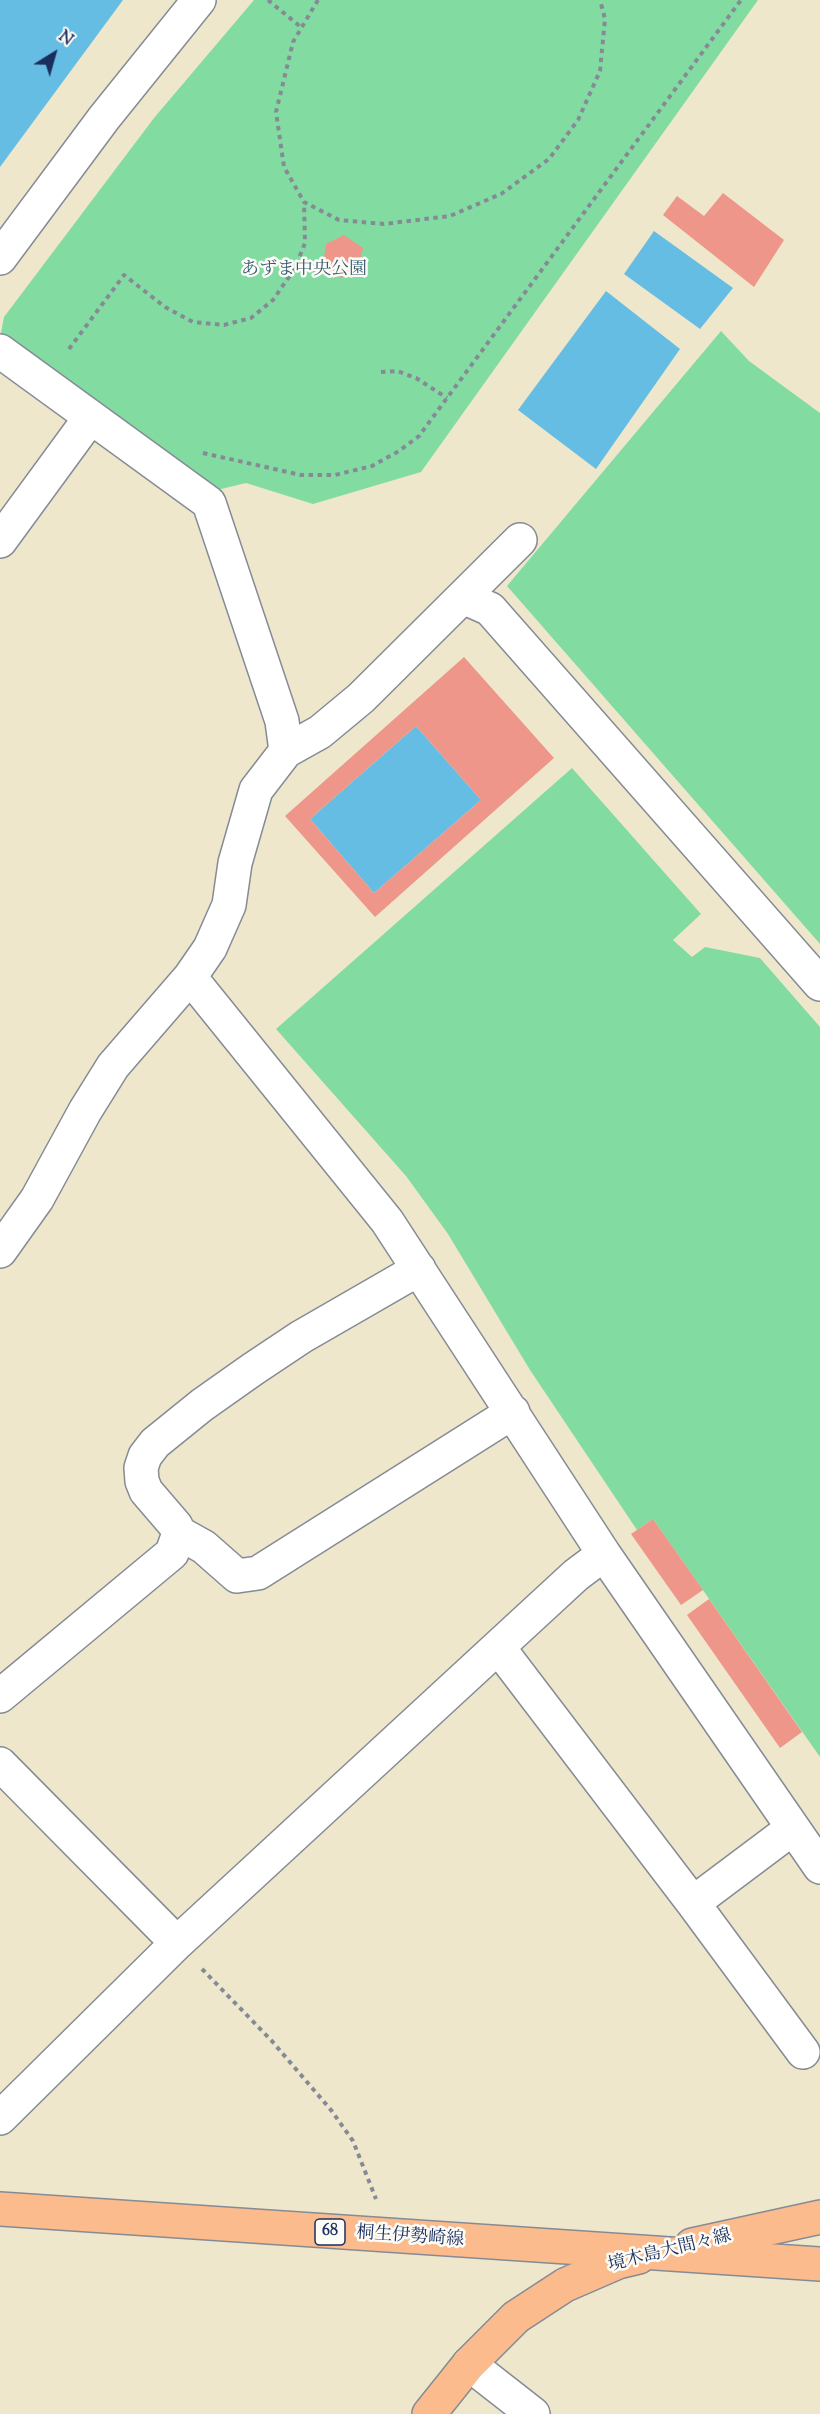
<!DOCTYPE html>
<html>
<head>
<meta charset="utf-8">
<style>
	body { margin:0 }
	#map { position:relative; width:820px; height:2414px; overflow:hidden; background:#efe7cc; font-family:"Sorts Mill Goudy",serif }
	canvas { display:block }
	.north { position:absolute; left:24px; top:24px; width:60px; height:60px; -webkit-text-stroke:4px #fdfcf7; paint-order:stroke; rotate:37deg; font-size:16px; font-weight:700; line-height:24px; text-align:center; color:#1b2f5e }
	.north::after { content:''; display:block; margin:auto; width:21px; height:27px; background:#1b2f5e; clip-path:polygon(50% 0,100% 100%,50% 72%,0 100%) }
</style>
</head>
<body>
<div id="map">
<canvas width="820" height="2414"></canvas>
<div class="north">N</div>
</div>
<script>
const context = document.querySelector('canvas').getContext('2d');
context.lineJoin = 'round';
function fill(path, color) { context.fillStyle = color; context.fill(path, 'evenodd'); }
const poly = rows => new Path2D(rows.map(r => 'M' + r).join(''));
function stroke(path, color, width, dash) { context.strokeStyle = color; context.lineWidth = width; context.lineCap = dash ? 'butt' : 'round'; context.setLineDash(dash || []); context.stroke(path); }
function drawText(font, color, halo, rows, align = 'center') {
  context.font = font + ' "Sorts Mill Goudy","Noto Serif JP",serif'; context.lineWidth = 5; context.setLineDash([]); context.textBaseline = 'middle'; context.strokeStyle = halo; context.fillStyle = color; for (const [text, x, y, turn = 0] of rows) {
    context.save(); context.translate(x, y); context.rotate((+turn || 0) * Math.PI / 180); context.textAlign = isNaN(turn) ? turn : align; if (halo) context.strokeText(text, 0, 0); context.fillText(text, 0, 0); context.restore();
  }
}
const green = poly([
	[254,0,758,0,421,472,313,504,246,483,217,490,0,338,4,317,154,118],
	[721,331,749,361,820,413,820,944,507,586],
	[572,768,701,914,673,940,692,957,705,947,760,958,820,1027,820,1757,653,1519,637,1530,530,1370,448,1234,406,1176,276,1029]
]);
const water = poly([
	[0,0,123,0,0,167],
	[654,231,733,288,700,329,624,274],
	[606,291,680,349,596,469,518,410],
	[416,726,481,800,374,893,310,819]
]);
const building = poly([
	[723,193,784,240,754,287,663,215,677,196,704,216],
	[344,235,363,248,358,268,341,278,323,265,326,244],
	[464,657,554,758,375,917,285,816],
	[416,726,481,800,374,893,310,819],
	[653,1519,703,1590,681,1605,631,1534],
	[709,1599,802,1732,780,1748,687,1615]
]);
const path = poly([
	[268,0,302,28],
	[318,0,293,42,276,112,284,167,304,202,339,220,384,224,450,216,501,194,549,159,578,120,600,71,605,19,600,0],
	[69,349,124,275,165,307,193,322,224,325,251,318,273,300,295,268,305,243,304,202],
	[381,372,397,371,416,378,447,398],
	[203,453,301,475,335,475,372,466,399,451,419,436,741,0],
	[202,1969,271,2040,331,2110,353,2141,376,2199]
]);
const minor = poly([
	[0,258,104,118,199,0],
	[0,351,209,503,282,721,286,751],
	[0,541,90,418],
	[463,597,490,609,820,984],
	[190,977,387,1221,604,1554,820,1867],
	[0,1251,37,1199,85,1111,113,1066,190,977,210,948,229,905,235,863,256,790,286,751,320,732,361,698,520,540],
	[179,1533,204,1547,237,1576,258,1573,513,1412],
	[498,1647,693,1903],
	[0,1696,172,1553,179,1533,176,1526,146,1491,142,1481,141,1468,145,1456,155,1443,202,1405,253,1369,301,1337,419,1269],
	[0,1764,177,1943],
	[793,1828,693,1903,803,2052],
	[0,2118,177,1943,576,1575,604,1554],
	[469,2364,533,2414]
]);
const major = poly([
	[0,2209,820,2264],
	[692,2245,820,2217],
	[429,2414,469,2364,516,2317,565,2285,618,2262,639,2257]
]);
const shields = [
	[330,2232,30]
];
const shieldNames = [
	["68",330,2232]
];
const parkNames = [
	["あずま中央公園",304,271]
];
const streetNames = [
	["桐生伊勢崎線",410,2238,4],
	["境木島大間々線",670,2252,-14]
];
fill(green, '#82dca2');
fill(water, '#66bde3');
fill(building, '#ed9689');
stroke(minor, '#858b95', 36);
stroke(major, '#858b95', 36);
stroke(path, '#858b95', 4, [4.5, 4.5]);
stroke(minor, '#fff', 33);
stroke(major, '#fbbb8c', 33);
for (const [x, y, w] of shields) { const box = new Path2D(); box.roundRect(x - w / 2, y - 13, w, 26, 4.5); context.fillStyle = '#fdfcf7'; context.fill(box); stroke(box, '#1b2f5e', 1.5); }
drawText('bold 16px', '#1b2f5e', null, shieldNames);
drawText('18px', '#355a6f', '#fdfcf7', parkNames);
drawText('18px', '#1b2f5e', '#fdfcf7', streetNames);
</script>
</body>
</html>
